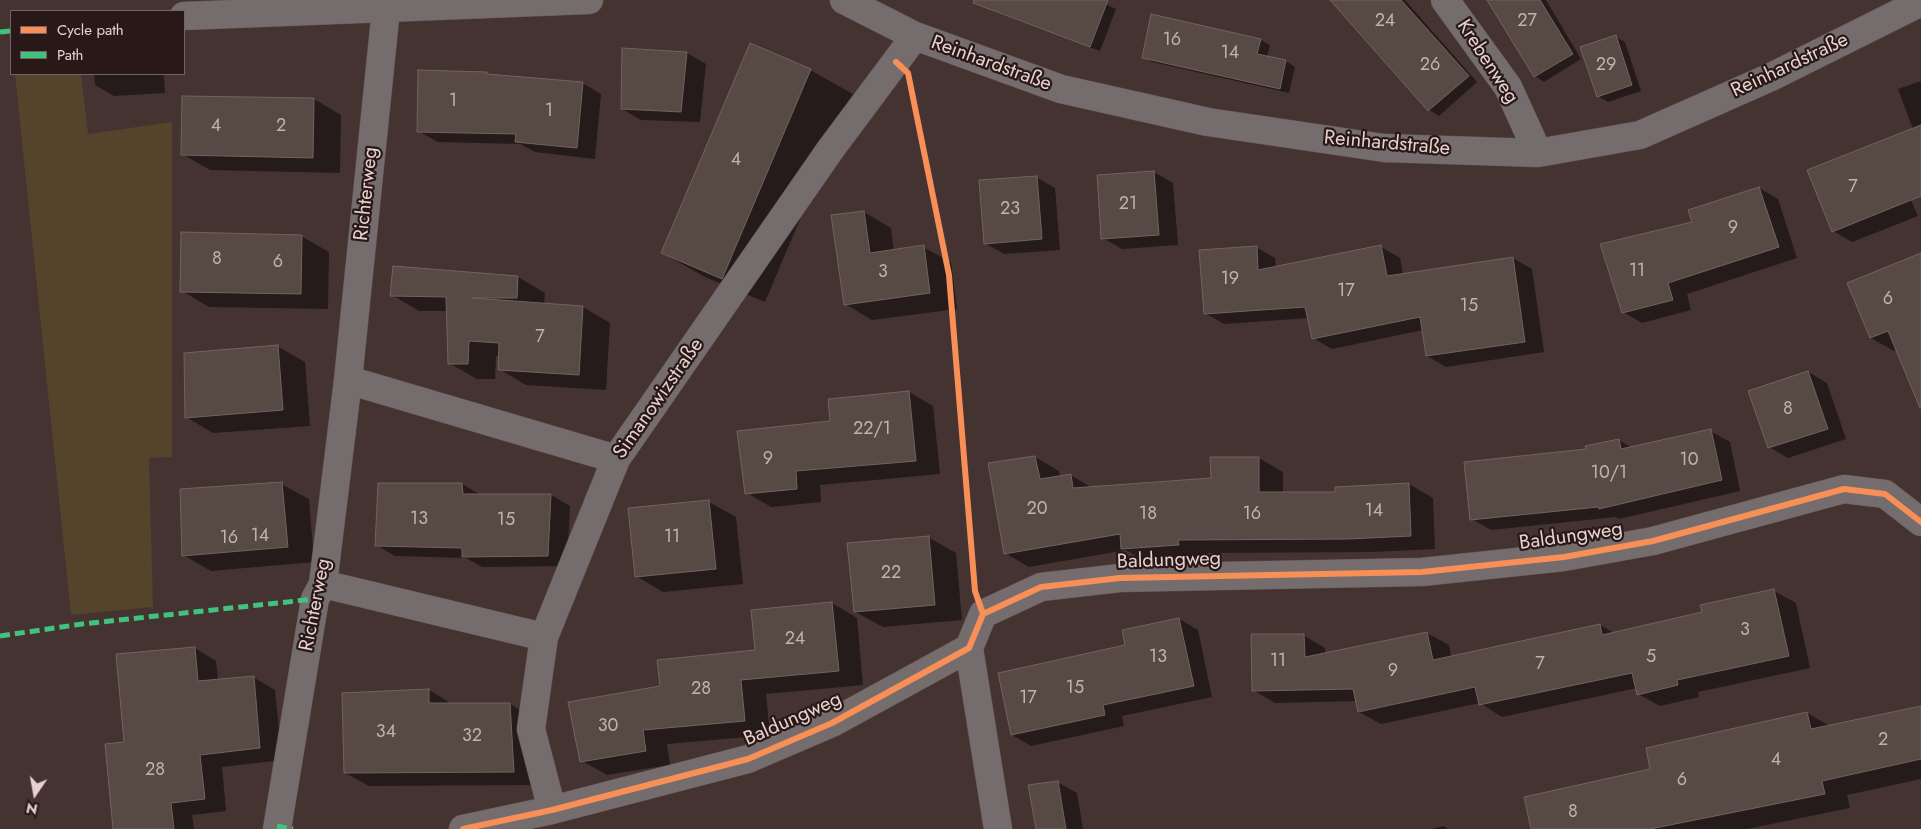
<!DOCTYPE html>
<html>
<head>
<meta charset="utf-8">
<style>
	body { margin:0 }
	#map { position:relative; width:1921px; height:829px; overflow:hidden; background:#453331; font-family:Jost,sans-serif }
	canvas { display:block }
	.legend { position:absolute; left:10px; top:10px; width:175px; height:65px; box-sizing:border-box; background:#281918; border:1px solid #756362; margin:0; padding:6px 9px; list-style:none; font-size:15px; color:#e8d2d0 }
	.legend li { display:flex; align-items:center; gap:10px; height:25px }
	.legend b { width:25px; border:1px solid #756362 }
	.north { position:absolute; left:10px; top:769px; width:50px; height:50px; -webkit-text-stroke:4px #281918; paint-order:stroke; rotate:192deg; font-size:14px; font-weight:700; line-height:20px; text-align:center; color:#e8d2d0 }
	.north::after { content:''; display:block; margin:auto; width:18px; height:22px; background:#e8d2d0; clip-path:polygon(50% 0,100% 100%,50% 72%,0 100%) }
</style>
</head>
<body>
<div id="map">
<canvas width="1921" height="829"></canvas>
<ul class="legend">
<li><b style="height:6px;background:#f78f57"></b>Cycle path</li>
<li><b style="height:6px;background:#40c37c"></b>Path</li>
</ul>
<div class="north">N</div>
</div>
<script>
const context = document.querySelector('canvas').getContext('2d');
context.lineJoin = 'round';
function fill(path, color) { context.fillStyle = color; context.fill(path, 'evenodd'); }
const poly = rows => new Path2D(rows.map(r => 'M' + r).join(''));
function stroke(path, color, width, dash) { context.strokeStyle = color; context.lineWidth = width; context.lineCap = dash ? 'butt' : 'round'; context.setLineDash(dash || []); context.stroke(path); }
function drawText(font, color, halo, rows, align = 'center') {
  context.font = font + ' Jost,sans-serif'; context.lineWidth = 4.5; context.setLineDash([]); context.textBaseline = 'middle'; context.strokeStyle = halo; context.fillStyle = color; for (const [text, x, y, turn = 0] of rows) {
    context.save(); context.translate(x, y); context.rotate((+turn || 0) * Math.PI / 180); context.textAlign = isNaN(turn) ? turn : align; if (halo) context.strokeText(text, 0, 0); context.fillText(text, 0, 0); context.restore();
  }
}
const green = poly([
	[15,74,81,74,88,134,172,122,172,457,149,458,153,607,71,615]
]);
const shadow = poly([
	[988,0,1097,0,1116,9,1100,51,995,12,985,6],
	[1332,0,1405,0,1477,82,1439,116,1429,110],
	[1488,0,1546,0,1581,59,1544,82,1535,76],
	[1616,37,1625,42,1641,91,1608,102,1598,96],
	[1261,40,1270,45,1267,57,1286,61,1295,67,1289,93,1152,62,1143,57],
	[687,53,706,64,700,122,641,120,622,109],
	[810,70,853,94,765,302,705,277,662,253],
	[487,73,491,76,582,83,601,94,595,159,535,152,520,144,438,142,418,131],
	[94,74,164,74,165,93,114,96,95,85],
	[1921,81,1921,194,1910,198,1918,216,1852,242,1833,231,1913,129,1898,89],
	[314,99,341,115,340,173,210,170,182,154],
	[1154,172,1173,183,1178,245,1122,249,1103,238],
	[1036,177,1055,188,1060,250,1004,254,985,243],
	[1759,188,1778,199,1797,258,1687,294,1691,310,1642,323,1623,312,1693,223],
	[864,212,891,228,894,251,923,247,951,262,957,309,872,320,845,304],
	[301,236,329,252,328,309,209,307,182,291],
	[1256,247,1275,258,1276,268,1381,247,1400,258,1403,275,1513,258,1532,269,1544,352,1446,367,1427,356,1423,330,1332,349,1313,338,1309,318,1224,324,1205,313],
	[1921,259,1921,403,1898,349,1894,351,1871,338],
	[518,277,545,293,544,304,583,307,610,323,606,390,526,385,499,369,500,356,496,356,495,379,477,379,449,363,448,311,419,311,392,295],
	[277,346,305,362,310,426,213,433,186,417],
	[1808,372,1827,383,1846,439,1788,458,1769,447],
	[909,392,933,406,940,474,820,485,821,502,771,507,747,493,832,422],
	[1710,431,1730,442,1740,491,1619,519,1616,517,1491,530,1472,519,1587,450,1619,440,1632,448],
	[1035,457,1059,471,1060,477,1071,475,1092,488,1212,480,1259,458,1283,472,1283,493,1337,493,1409,484,1433,498,1435,549,1373,552,1202,553,1203,558,1147,562,1126,550,1029,567,1005,553],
	[281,484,309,499,314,562,211,571,183,555],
	[462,484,481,495,551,495,570,506,567,566,482,567,466,558,395,556,376,545],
	[709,502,736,517,743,584,663,592,636,576],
	[928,537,956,553,962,620,883,627,855,612],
	[1774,591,1796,603,1810,668,1698,692,1699,697,1660,706,1638,694,1637,688,1502,717,1480,703,1381,724,1359,712,1357,701,1275,703,1253,690,1303,635,1325,648,1326,654,1427,633,1449,645,1451,657,1600,625,1614,633,1703,613],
	[832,603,857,618,863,685,766,694,770,735,667,744,670,765,607,775,582,761,661,687,756,651],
	[1179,619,1198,630,1212,697,1122,716,1124,726,1031,746,1012,735,1127,646],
	[195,648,216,661,218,680,253,677,275,690,282,760,222,767,226,811,192,815,194,829,114,829,125,743],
	[429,690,452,704,510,704,534,718,538,785,369,786,345,773],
	[1921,707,1921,779,1847,795,1850,808,1747,829,1532,829,1807,713,1830,726],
	[1057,782,1077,793,1083,829,1037,829],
	[1444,826,1448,829,1431,829]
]);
const building = poly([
	[974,0,1108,0,1090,47,973,3,974,0],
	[1330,0,1401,0,1469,76,1428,111,1330,0],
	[1487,0,1540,0,1573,54,1534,77,1487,0],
	[1151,14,1261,39,1257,54,1286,60,1280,89,1142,58,1151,14],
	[1616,35,1632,85,1597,97,1580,47,1616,35],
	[750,43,811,69,722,279,661,253,750,43],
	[622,48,687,52,681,112,621,109,622,48],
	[418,70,487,72,487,74,583,82,577,148,515,142,516,134,417,132,418,70],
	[182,96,314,98,313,158,181,155,182,96],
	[1921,125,1921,196,1832,232,1807,170,1921,125],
	[1154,171,1159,235,1101,239,1097,175,1154,171],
	[1037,176,1042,239,984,244,979,180,1037,176],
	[1759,187,1779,247,1668,283,1673,300,1622,313,1600,244,1692,222,1688,210,1759,187],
	[864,211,870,253,924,245,930,293,844,305,831,215,864,211],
	[181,232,302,235,301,294,180,292,181,232],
	[1381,245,1387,276,1513,257,1525,342,1426,356,1420,317,1312,339,1305,307,1204,314,1199,250,1257,246,1258,270,1381,245],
	[1921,253,1921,408,1920,408,1888,331,1870,338,1847,283,1921,253],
	[393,266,518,276,517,298,472,298,583,306,579,375,498,370,499,343,469,341,468,364,448,364,446,297,390,296,393,266],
	[278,345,283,410,185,418,184,353,278,345],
	[1808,371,1828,429,1768,448,1748,391,1808,371],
	[909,391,916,461,796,471,797,489,745,494,737,431,830,421,828,399,909,391],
	[1711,429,1722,480,1599,509,1598,507,1470,520,1464,462,1586,449,1585,446,1619,439,1621,449,1711,429],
	[1035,456,1040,479,1071,474,1073,488,1211,478,1210,457,1259,457,1259,492,1335,492,1335,487,1409,483,1411,536,1348,539,1178,540,1179,545,1121,549,1120,534,1004,554,988,463,1035,456],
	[282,482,288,547,182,556,180,489,282,482],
	[378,483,462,483,463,494,551,494,548,556,462,557,462,548,375,546,378,483],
	[709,500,716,569,635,577,628,508,709,500],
	[929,536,935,605,854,612,847,543,929,536],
	[1774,589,1789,656,1677,680,1678,685,1637,695,1632,673,1479,705,1475,687,1358,712,1353,689,1252,691,1251,634,1304,634,1305,657,1427,632,1433,660,1600,624,1602,635,1702,612,1700,605,1774,589],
	[832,602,839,671,741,680,745,721,643,730,646,751,580,762,568,702,660,686,657,660,755,650,751,610,832,602],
	[1179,618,1194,686,1103,705,1105,715,1011,735,998,673,1125,645,1122,630,1179,618],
	[195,647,198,681,254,676,260,748,200,755,205,799,171,803,174,829,113,829,105,744,124,742,116,654,195,647],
	[429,689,429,703,510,703,514,772,344,773,342,693,429,689],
	[1921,706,1921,759,1822,781,1825,794,1650,829,1531,829,1524,797,1650,769,1646,748,1807,712,1811,729,1921,706],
	[1058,781,1066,829,1036,829,1028,785,1058,781]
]);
const street = poly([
	[844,0,915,36,1061,89,1208,122,1384,148,1538,153,1640,135,1771,77,1921,2],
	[1445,0,1508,87,1538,153],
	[184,16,589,0],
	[348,380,616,459],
	[323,584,544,637],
	[969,648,998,829],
	[552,810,531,729,544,637,616,459,830,150,915,36],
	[277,829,315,599,323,584,348,380,386,9],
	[463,829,552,810,748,759,832,723,969,648,983,614,1041,587,1120,578,1422,572,1564,557,1653,541,1844,489,1885,494,1921,522]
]);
const quiet = poly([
	[0,32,11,31],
	[0,636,82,624,315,599],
	[277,826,293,829]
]);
const cycleway = poly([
	[896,62,908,73,949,275,975,591,983,614],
	[463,829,552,810,748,759,832,723,969,648,983,614,1041,587,1120,578,1422,572,1564,557,1653,541,1844,489,1885,494,1921,522]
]);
const numberNames = [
	["24",1385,22],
	["27",1527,22],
	["16",1172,41],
	["14",1230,54],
	["26",1430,66],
	["29",1606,66],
	["1",453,102],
	["1",549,112],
	["4",216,127],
	["2",281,127],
	["4",736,161],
	["7",1853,188],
	["21",1128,205],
	["23",1010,210],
	["9",1733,229],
	["8",217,260],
	["6",278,263],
	["11",1637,272],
	["3",883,273],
	["19",1230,280],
	["17",1346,292],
	["6",1888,300],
	["15",1469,307],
	["7",540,338],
	["8",1788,410],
	["22/1",872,430],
	["9",768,460],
	["10",1689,461],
	["10/1",1609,474],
	["20",1037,510],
	["14",1374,512],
	["18",1148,515],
	["16",1252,515],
	["13",419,520],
	["15",506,521],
	["14",260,537],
	["11",672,538],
	["16",229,539],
	["22",891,574],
	["3",1745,631],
	["24",795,640],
	["13",1158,658],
	["5",1651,658],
	["11",1278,662],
	["7",1540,665],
	["9",1393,672],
	["15",1075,689],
	["28",701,690],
	["17",1028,699],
	["30",608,727],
	["34",386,733],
	["32",472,737],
	["2",1883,741],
	["4",1776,761],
	["28",155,771],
	["6",1682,781],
	["8",1573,813]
];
const streetNames = [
	["Krebenweg",1487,62,57],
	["Reinhardstraße",991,64,20],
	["Reinhardstraße",1790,66,-25],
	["Reinhardstraße",1387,144,5],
	["Richterweg",367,194,-84],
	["Simanowizstraße",659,399,-55],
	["Baldungweg",1571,537,-8],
	["Baldungweg",1169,561,-2],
	["Richterweg",316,605,-79],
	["Baldungweg",793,720,-24]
];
fill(green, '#53442b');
fill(shadow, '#0007');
fill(building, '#574944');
stroke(building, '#72635f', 1);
stroke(street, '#61514f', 29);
stroke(street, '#756d6d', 28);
stroke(quiet, '#40c37c', 5, [10, 5]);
stroke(cycleway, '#f78f57', 6);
drawText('18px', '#c4b0ad', null, numberNames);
drawText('20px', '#e8d2d0', '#281918', streetNames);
</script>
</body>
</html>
